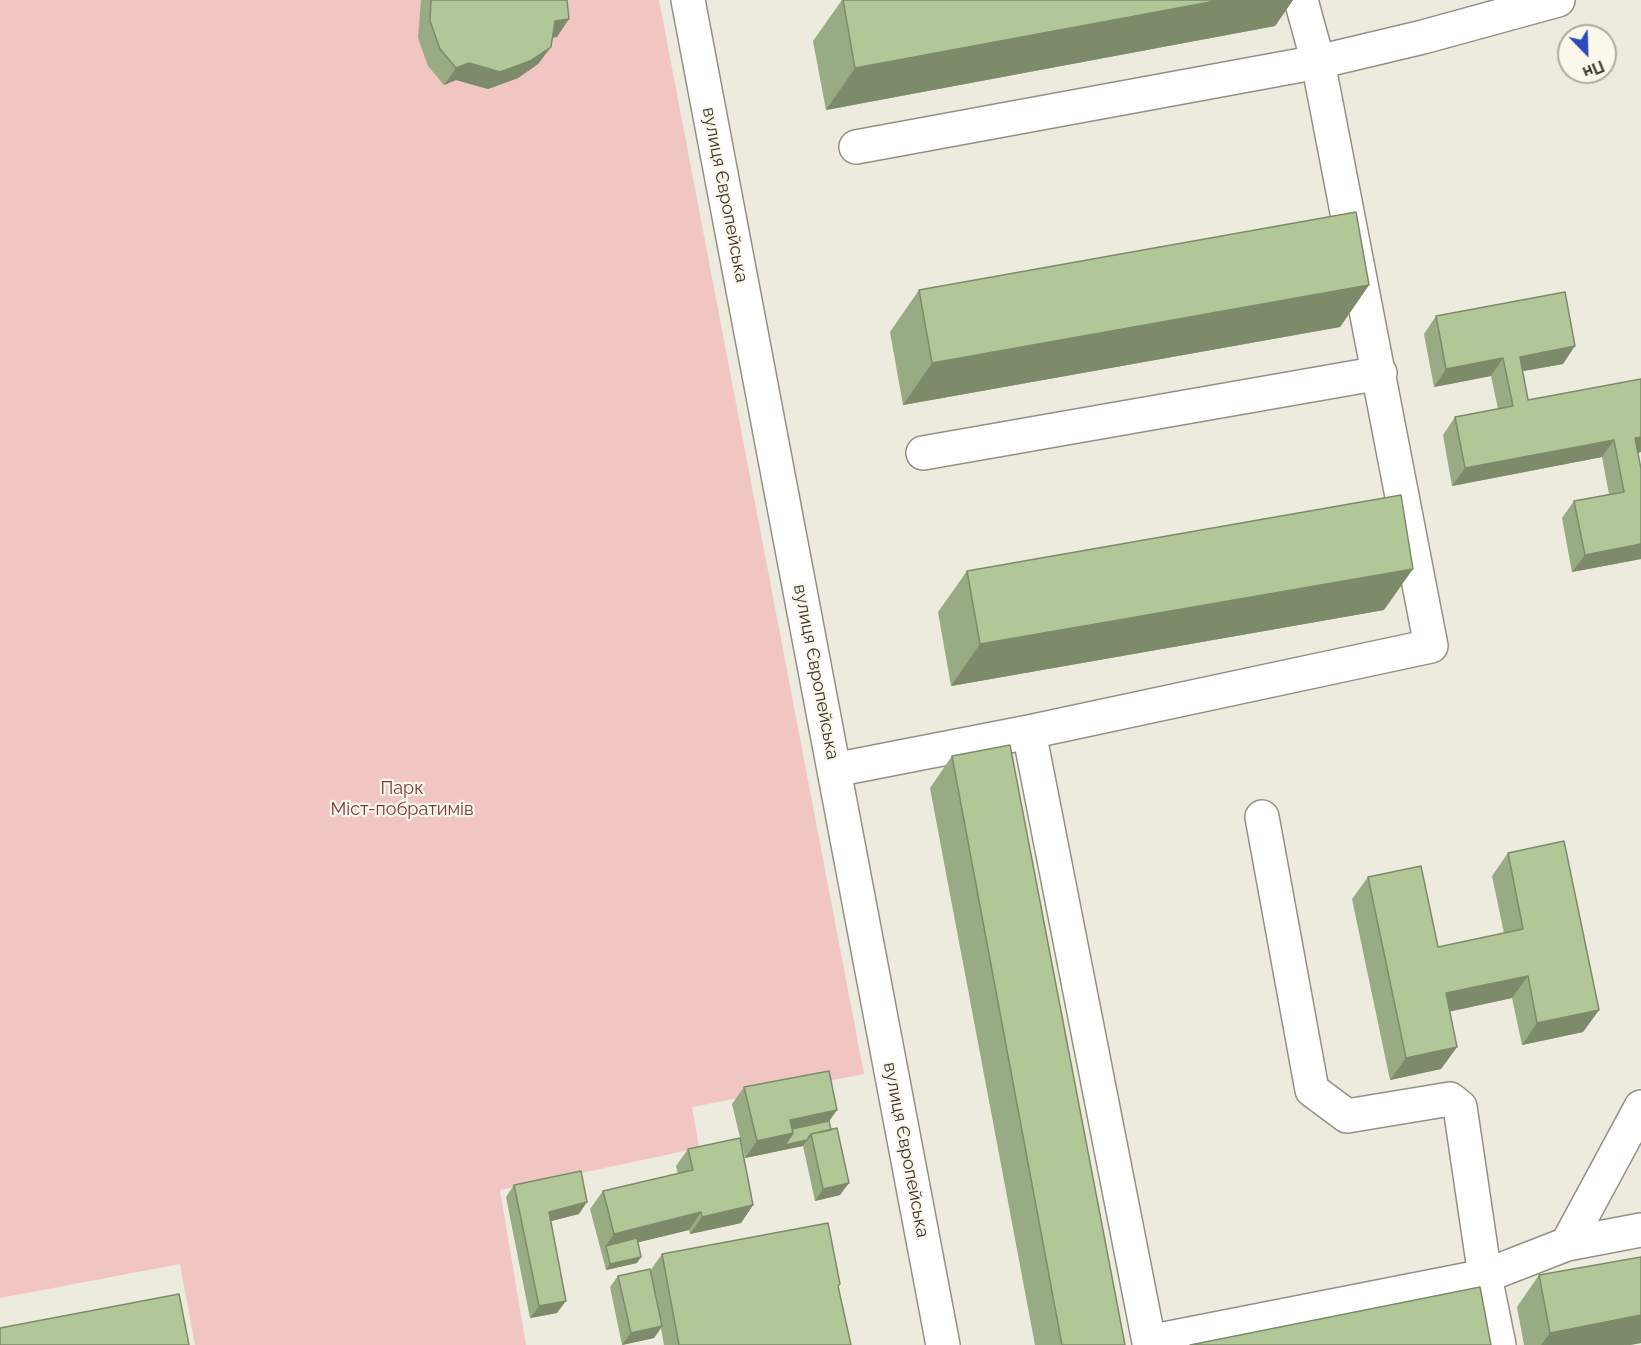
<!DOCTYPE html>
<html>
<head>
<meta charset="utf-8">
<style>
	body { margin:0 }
	#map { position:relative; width:1641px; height:1345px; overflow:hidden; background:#edeade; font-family:Raleway,sans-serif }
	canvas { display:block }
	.north { position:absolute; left:1557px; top:24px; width:60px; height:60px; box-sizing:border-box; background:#fbf7eb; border:2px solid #adaba1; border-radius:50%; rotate:157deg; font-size:16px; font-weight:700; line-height:24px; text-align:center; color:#393833 }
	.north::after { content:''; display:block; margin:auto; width:21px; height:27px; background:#2a4bbb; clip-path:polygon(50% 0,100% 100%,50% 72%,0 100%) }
</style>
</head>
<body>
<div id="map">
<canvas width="1641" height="1345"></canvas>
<div class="north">Пн</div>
</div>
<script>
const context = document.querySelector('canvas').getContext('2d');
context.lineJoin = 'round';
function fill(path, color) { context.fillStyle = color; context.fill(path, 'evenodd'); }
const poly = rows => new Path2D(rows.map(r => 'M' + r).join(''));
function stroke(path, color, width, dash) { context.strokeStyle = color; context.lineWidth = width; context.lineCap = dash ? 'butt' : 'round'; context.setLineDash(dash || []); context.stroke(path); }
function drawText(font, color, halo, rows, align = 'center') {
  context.font = font + ' Raleway,sans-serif'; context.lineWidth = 4.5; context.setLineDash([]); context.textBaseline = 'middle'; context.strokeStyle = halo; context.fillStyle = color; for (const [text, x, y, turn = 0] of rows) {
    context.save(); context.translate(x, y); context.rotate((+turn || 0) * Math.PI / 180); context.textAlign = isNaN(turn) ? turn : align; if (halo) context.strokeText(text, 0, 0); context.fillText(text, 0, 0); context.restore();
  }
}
const green = poly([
	[0,0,659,0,864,1074,692,1107,699,1148,500,1190,526,1345,195,1345,180,1264,0,1298]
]);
const minor = poly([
	[688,0,943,1345],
	[856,147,1318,62,1301,0],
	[923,453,1380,373],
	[1029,732,1149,1342,1485,1276,1567,1244,1641,1107],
	[834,770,1029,732,1431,646,1318,62,1423,37,1558,0],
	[1262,817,1312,1090,1347,1116,1450,1099,1460,1107,1485,1276,1499,1345],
	[1567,1244,1641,1230]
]);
const wall = poly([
	[421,0,567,0,557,37,552,37,551,47,538,64,518,78,488,89,456,80,444,85,428,66,418,38],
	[842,0,1293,0,1275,26,826,110,813,41],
	[1369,285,1340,327,903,405,890,332,919,290],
	[1436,316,1563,364,1522,371,1528,400,1641,379,1641,452,1638,453,1641,559,1572,572,1562,518,1574,501,1609,494,1602,457,1452,486,1443,435,1455,417,1498,409,1491,376,1434,387,1424,334],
	[967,571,1384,610,951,686,938,612],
	[952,756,1125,1345,1035,1345,930,788],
	[1508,853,1599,1010,1583,1032,1522,1045,1512,998,1450,1011,1457,1047,1441,1069,1390,1080,1352,899,1368,877,1438,947,1504,933,1492,876],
	[744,1087,837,1110,829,1121,840,1195,815,1201,803,1146,745,1158,732,1104],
	[688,1149,753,1205,741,1223,690,1234,689,1230,638,1242,637,1263,606,1270,590,1209,603,1191,678,1174,676,1166],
	[514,1185,579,1214,550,1221,557,1313,530,1318,506,1197],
	[662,1254,838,1287,851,1345,664,1345,661,1328,654,1338,622,1345,610,1287,618,1276,650,1271],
	[1539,1275,1641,1343,1630,1345,1524,1345,1517,1307]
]);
const shadedWall = poly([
	[1221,0,1293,0,1275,26,826,110,855,68],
	[569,19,557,37,543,39,555,21],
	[551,47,538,64,518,78,488,89,456,80,444,85,456,68,469,63],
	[1369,285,1340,327,903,405,932,363],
	[1575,346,1563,364,1507,374,1520,357],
	[1503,358,1491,376,1434,387,1446,369],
	[1641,437,1641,452,1623,455,1635,438],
	[1614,440,1602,457,1452,486,1465,468],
	[1641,544,1641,559,1572,572,1585,555],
	[1413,569,1384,610,951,686,980,644],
	[1528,976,1512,998,1430,1016,1446,993],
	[1599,1010,1583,1032,1522,1045,1537,1023],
	[1457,1047,1441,1069,1390,1080,1406,1058],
	[837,1110,825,1127,793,1134,807,1140,803,1146,745,1158,757,1141,790,1120],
	[849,1183,840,1195,815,1201,823,1189],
	[587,1202,579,1214,540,1224,549,1212],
	[753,1205,741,1223,690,1234,702,1217],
	[701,1212,689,1230,607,1250,606,1246,614,1234],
	[641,1257,637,1263,606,1270,610,1264],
	[566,1301,557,1313,530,1318,539,1306],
	[1641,1315,1641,1343,1630,1345,1541,1345,1550,1333],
	[662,1326,654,1338,622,1345,631,1333]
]);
const building = poly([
	[431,0,567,0,569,19,555,21,551,47,530,61,500,72,469,63,456,68,440,49,430,21,431,0],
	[843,0,1221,0,855,68,843,0],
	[1356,212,1369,285,932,363,919,290,1356,212],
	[1565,292,1575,346,1520,357,1528,400,1641,379,1641,437,1635,438,1641,469,1641,544,1585,555,1574,501,1624,492,1614,440,1465,468,1455,417,1513,406,1503,358,1446,369,1436,316,1565,292],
	[1401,495,1413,569,980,644,967,571,1401,495],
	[1010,745,1125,1345,1062,1345,952,756,1010,745],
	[1564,841,1599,1010,1537,1023,1528,976,1446,993,1457,1047,1406,1058,1368,877,1421,866,1438,947,1523,929,1508,853,1564,841],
	[829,1071,837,1110,790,1120,793,1133,757,1141,744,1087,829,1071],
	[829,1121,831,1130,811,1134,807,1140,785,1145,793,1133,792,1129,829,1121],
	[837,1128,849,1183,823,1189,811,1134,837,1128],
	[740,1138,753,1205,702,1217,701,1212,614,1234,603,1191,693,1170,688,1149,740,1138],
	[581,1171,587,1202,549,1212,566,1301,539,1306,514,1185,581,1171],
	[828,1223,840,1284,838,1286,851,1345,679,1345,662,1254,828,1223],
	[637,1238,641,1257,610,1264,606,1246,637,1238],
	[1641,1257,1641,1315,1550,1333,1539,1275,1641,1257],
	[650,1269,662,1326,631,1333,618,1276,650,1269],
	[1480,1287,1491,1345,1190,1345,1480,1287],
	[179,1294,189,1345,0,1345,0,1328,179,1294]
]);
const streetNames = [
	["вулиця Європейська",725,195,79],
	["вулиця Європейська",816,672,79],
	["вулиця Європейська",906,1150,79]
];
const parkNames = [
	["Парк",402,789],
	["Міст-побратимів",402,810]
];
fill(green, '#f0c5c2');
stroke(minor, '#949086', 36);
stroke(minor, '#fff', 33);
fill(wall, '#99ab83');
fill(shadedWall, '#7d8b6a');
fill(building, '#b2c798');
stroke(building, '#7d8b6a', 1.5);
drawText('18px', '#393833', '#fbf7eb', streetNames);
drawText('18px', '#7e3837', '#fbf7eb', parkNames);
</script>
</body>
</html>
